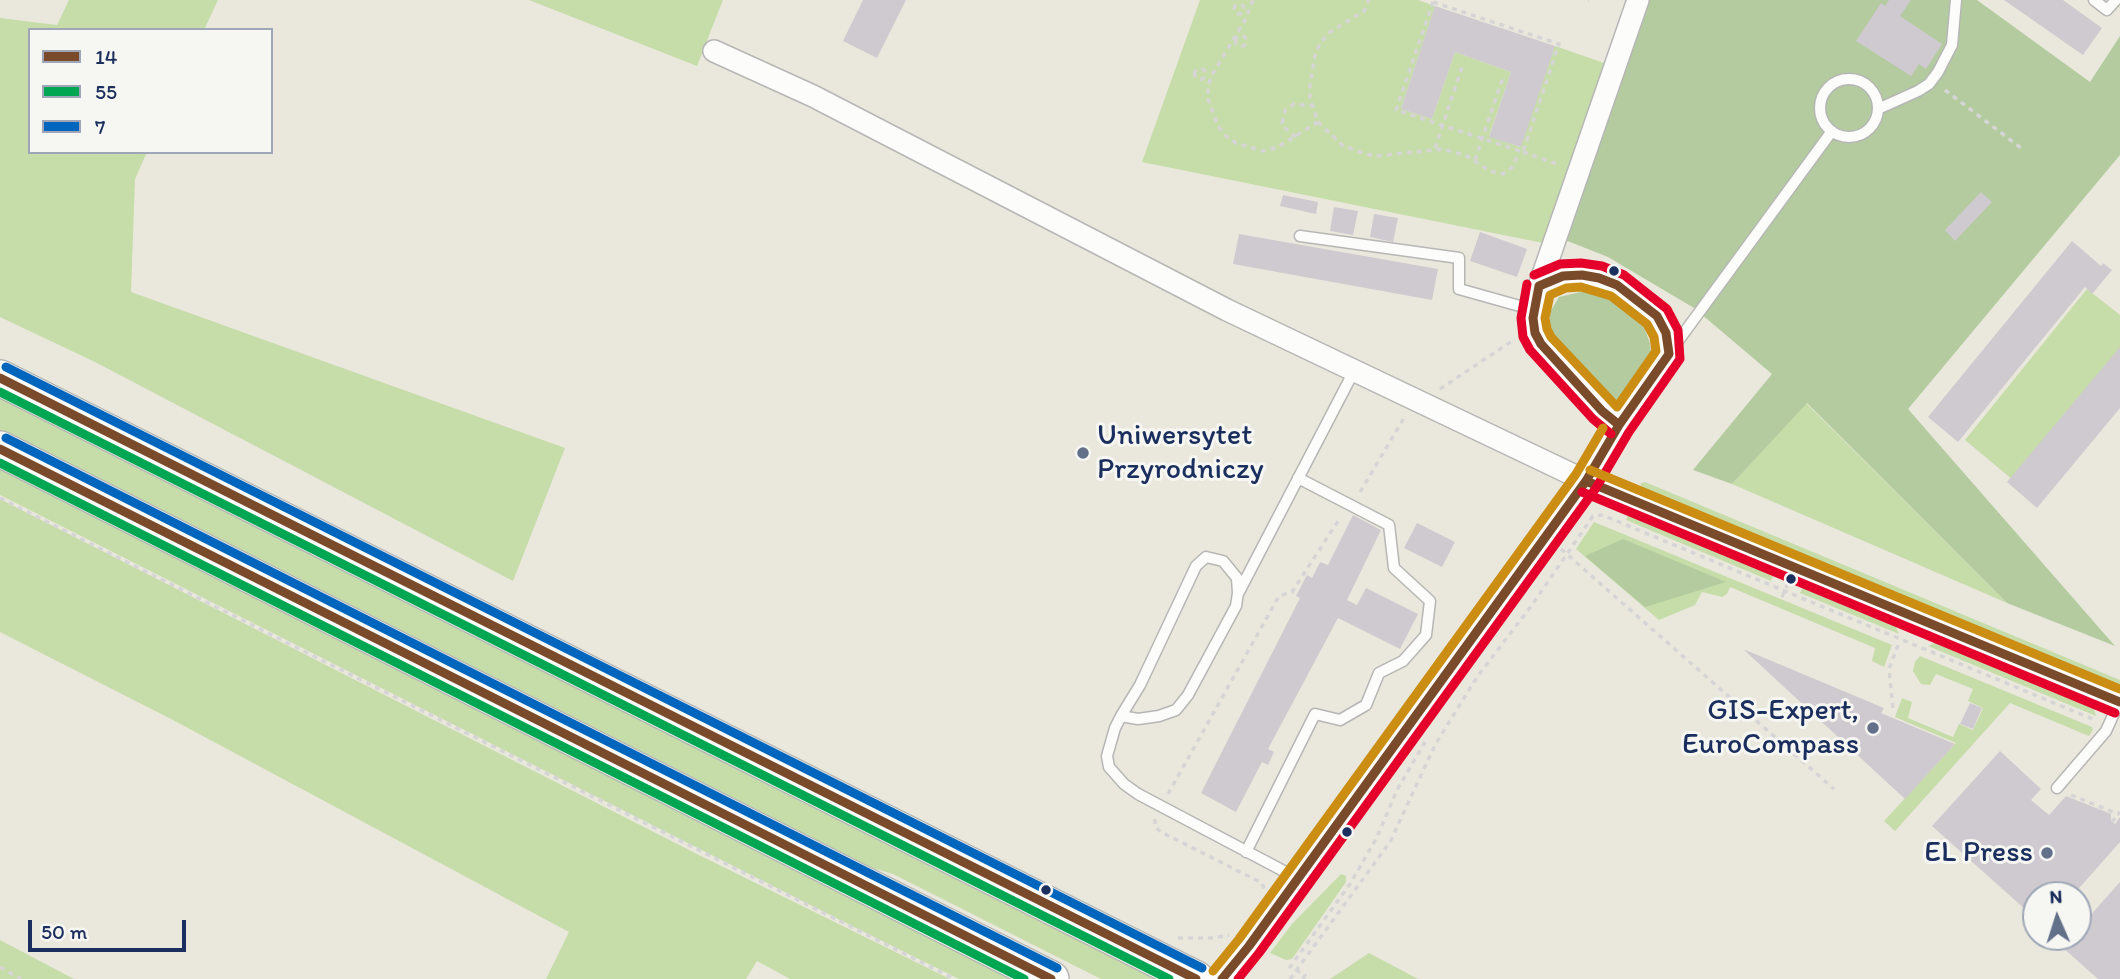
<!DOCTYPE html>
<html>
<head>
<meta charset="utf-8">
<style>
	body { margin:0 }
	#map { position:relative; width:2120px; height:979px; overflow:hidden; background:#eae8dd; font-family:Itim,sans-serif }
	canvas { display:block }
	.legend { position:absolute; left:28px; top:28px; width:245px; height:126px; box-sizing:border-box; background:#f6f6f2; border:2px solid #9ea6b7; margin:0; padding:9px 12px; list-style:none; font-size:21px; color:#1b2f5e }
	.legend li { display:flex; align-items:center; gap:14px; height:35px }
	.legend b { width:35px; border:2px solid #9ea6b7 }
	.north { position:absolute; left:2022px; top:881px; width:70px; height:70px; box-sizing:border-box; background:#f6f6f2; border:2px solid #9ea6b7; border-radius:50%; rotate:357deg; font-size:19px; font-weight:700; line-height:28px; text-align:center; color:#1b2f5e }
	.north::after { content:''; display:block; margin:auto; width:24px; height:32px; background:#63708a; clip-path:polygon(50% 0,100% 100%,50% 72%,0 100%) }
	.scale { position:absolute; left:28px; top:920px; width:158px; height:32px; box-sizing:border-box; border:4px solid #1b2f5e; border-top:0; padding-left:9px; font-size:21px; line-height:24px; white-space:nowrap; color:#1b2f5e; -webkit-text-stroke:5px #f6f6f2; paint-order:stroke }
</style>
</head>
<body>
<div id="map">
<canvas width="2120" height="979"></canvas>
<ul class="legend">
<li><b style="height:9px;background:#7a4b2a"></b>14</li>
<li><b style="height:9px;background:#00a651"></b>55</li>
<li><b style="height:9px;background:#0065bd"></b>7</li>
</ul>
<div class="north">N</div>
<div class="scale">50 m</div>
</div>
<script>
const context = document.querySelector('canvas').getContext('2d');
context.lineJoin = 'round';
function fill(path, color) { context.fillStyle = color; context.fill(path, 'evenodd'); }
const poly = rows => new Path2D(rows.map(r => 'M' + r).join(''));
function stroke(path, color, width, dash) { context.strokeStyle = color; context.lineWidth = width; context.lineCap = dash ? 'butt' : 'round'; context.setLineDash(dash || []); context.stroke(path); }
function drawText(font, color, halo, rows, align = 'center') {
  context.font = font + ' Itim,sans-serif'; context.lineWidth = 6; context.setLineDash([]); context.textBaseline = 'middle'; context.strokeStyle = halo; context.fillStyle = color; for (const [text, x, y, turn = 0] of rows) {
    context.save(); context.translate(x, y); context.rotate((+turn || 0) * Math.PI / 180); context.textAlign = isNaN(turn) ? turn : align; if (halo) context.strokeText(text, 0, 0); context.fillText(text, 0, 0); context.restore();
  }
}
const green = poly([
	[69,0,218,0,204,30,30,30,30,152,147,152,135,179,131,292,565,448,513,581,95,362,0,317,0,18,57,25],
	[529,0,723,0,697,66],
	[1200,0,1418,0,1435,6,1401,109,1432,119,1455,52,1511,72,1489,136,1520,147,1555,46,1607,64,1543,243,1142,162],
	[2087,289,2120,315,2120,350,2013,480,1965,440],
	[0,389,1158,979,1101,979,893,874,825,854,0,435],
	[1806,403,2007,603,1732,484],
	[0,463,1025,979,959,979,844,922,0,495],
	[1645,482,2120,680,2120,690,1644,492,1640,488,1641,483],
	[0,499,697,854,950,979,790,979,757,961,746,979,546,979,569,932,171,719,0,632],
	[1630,511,1775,571,1771,581,1626,520],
	[1594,522,1892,645,1884,667,1872,661,1875,648,1730,587,1727,594,1722,597,1702,592,1695,605,1659,620,1576,549],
	[1805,583,1887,618,1895,625,1899,634,1800,593],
	[1934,643,1943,643,2085,700,2093,706,2096,716,1928,646],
	[1920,656,2092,727,2093,730,2089,736,2010,703,1895,831,1884,821,1956,743,1895,717,1902,698,1912,702,1908,718,1953,737,1959,724,1973,730,1983,708,1968,701,1973,689,1936,674,1930,685,1921,684,1913,671,1915,662],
	[1341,874,1346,876,1346,882,1292,959,1286,960,1270,953,1292,924],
	[0,940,74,979,0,979],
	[1369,953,1418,979,1330,979]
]);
const forest = poly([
	[1648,0,1977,0,2090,82,2120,36,2120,155,1908,409,2115,646,2007,603,1807,403,1732,484,1693,470,1772,374,1694,308,1608,257,1565,240],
	[1589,290,1618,301,1641,320,1650,343,1652,362,1624,401,1619,404,1610,401,1560,350,1550,326,1550,312,1559,297],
	[1623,539,1726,582,1645,607,1585,556]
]);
const building = poly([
	[863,0,906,0,877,58,843,41],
	[1889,0,1911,0,1900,16,1942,44,1926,69,1919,64,1911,76,1856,41,1881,3,1885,6],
	[2004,0,2063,0,2102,28,2083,55],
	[1435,6,1555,46,1521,147,1489,137,1511,72,1455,52,1432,119,1401,109],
	[1981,192,1992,202,1955,241,1945,230],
	[1283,195,1318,202,1316,214,1280,206],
	[1334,207,1358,211,1353,235,1330,231],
	[1374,214,1398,218,1393,242,1370,237],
	[1480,232,1527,249,1517,277,1470,261],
	[1239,234,1438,269,1432,300,1233,264],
	[2072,241,2101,266,2103,263,2112,270,2092,294,2085,287,1958,442,1928,417],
	[2120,347,2120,408,2037,508,2007,482],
	[1353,515,1381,530,1347,600,1357,605,1366,588,1418,614,1400,649,1338,618,1268,749,1274,752,1268,765,1262,762,1236,812,1201,793,1300,598,1296,596,1307,575,1312,578,1320,562,1328,565],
	[1417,523,1455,542,1442,567,1404,548],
	[1743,649,1884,708,1881,713,1955,744,1905,799],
	[1970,703,1982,708,1973,729,1960,724],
	[2000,751,2041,789,2031,800,2049,815,2066,796,2111,814,2111,821,2115,824,2120,817,2120,842,2073,895,2036,895,2036,919,1932,826],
	[2120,882,2120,979,2098,979,2062,947,2071,937,2078,937,2078,929]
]);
const path = poly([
	[1253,0,1245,20,1212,75,1208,86,1208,99,1218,126,1226,136,1236,143,1263,151,1278,147,1318,122,1310,98,1310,85,1315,55,1320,43,1330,32,1364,11,1369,0],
	[1588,0,1589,0],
	[1433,2,1559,44,1523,152,1396,110,1433,2],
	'1234 9a5 5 0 1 1 10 0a5 5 0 1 1-10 0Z',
	'1235.5 41a5.5 5.5 0 1 1 11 0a5.5 5.5 0 1 1-11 0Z',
	'1194.5 74a5.5 5.5 0 1 1 11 0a5.5 5.5 0 1 1-11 0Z',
	[1945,90,2021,148],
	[1318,122,1342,145,1365,154,1376,156,1443,149,1467,156,1490,171,1503,174,1513,167,1519,151],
	[1296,137,1285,128,1282,123,1285,110,1294,104,1312,106],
	[1435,148,1463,64],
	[1523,152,1560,165],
	[1475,160,1503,77],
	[1440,389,1515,339],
	[1360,492,1404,418],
	[0,498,955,979],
	[1561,549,1834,789],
	[1782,597,1788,583],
	[1893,708,1889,669,1898,645],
	[1168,794,1279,596,1292,592,1340,518],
	[2071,795,2118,814,2120,812],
	[1155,819,1155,827,1161,832,1262,883,1264,889],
	[2112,822,2118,814],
	[1178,938,1214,938,1229,935],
	[0,967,21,979],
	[1290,979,1390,842,1435,745,1477,677,1532,605,1593,516,1601,515,1607,517,2095,720],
	[1303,979,1305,975,1290,967,1350,884,1377,837,1397,790,1425,742]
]);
const service = poly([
	[2094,0,2107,10,2116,0],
	'1820 108a29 29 0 1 1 58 0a29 29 0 1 1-58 0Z',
	[1878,109,1918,91,1929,84,1938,72,1952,45,1956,0],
	[1300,236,1459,258,1459,289,1534,310],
	[1670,352,1832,131],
	[1239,592,1354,371],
	[1121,716,1138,719,1159,716,1176,710,1188,695,1236,606,1238,593,1237,578,1223,561,1206,557,1196,566,1140,685,1121,716,1115,728,1107,756,1109,767,1124,784,1138,794,1297,878],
	[2057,788,2106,731,2119,702],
	[1246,852,1315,714,1340,720,1366,705,1379,673,1403,661,1426,635,1430,601,1394,568,1389,525,1298,478]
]);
const minor = poly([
	[714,51,813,96,1227,310,1586,481,1629,497,2120,702],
	[1619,425,1602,411,1541,344,1535,333,1533,318,1539,286,1638,0],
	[1222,979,1249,946,1586,481,1619,425,1669,354,1666,333,1657,316,1617,285,1599,278,1582,275,1563,276,1539,286]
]);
const primary = poly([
	[0,378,1196,979],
	[0,449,1051,979]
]);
const bus1 = poly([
	[1539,286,1533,318,1535,333,1541,344,1602,411,1619,425],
	[0,378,1196,979],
	[0,449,1051,979],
	[1586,481,2120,702],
	[1222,979,1249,946,1586,481,1619,425,1669,354,1666,333,1657,316,1617,285,1599,278,1582,275,1563,276,1539,286]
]);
const bus2 = poly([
	[0,392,1169,979],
	[0,463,1024,979]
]);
const bus3 = poly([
	[6,367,1202,968],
	[6,438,1057,968]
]);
const bus4 = poly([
	[1527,284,1521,318,1523,337,1530,350,1593,419,1611,434],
	[1582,492,2115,713],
	[1238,979,1259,953,1596,488,1629,432,1680,359,1678,330,1667,309,1624,275,1602,266,1581,263,1560,264,1534,275]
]);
const bus5 = poly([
	[1581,287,1611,296,1647,324,1654,337,1656,351,1617,407,1551,337,1547,329,1545,318,1550,295,1566,288,1581,287],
	[1590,470,2120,689],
	[1213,971,1239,939,1576,474,1603,428]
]);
const markers = [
	[1614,271,6,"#1b2f5e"],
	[1083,453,7,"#63708a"],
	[1791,579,6,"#1b2f5e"],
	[1873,728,7,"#63708a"],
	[1347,832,6,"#1b2f5e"],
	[2047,853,7,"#63708a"],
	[1046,890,6,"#1b2f5e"]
];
const poiNames = [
	["Uniwersytet",1097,436,"left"],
	["Przyrodniczy",1097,470,"left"],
	["GIS-Expert,",1859,711],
	["EuroCompass",1859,745],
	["EL Press",2033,853]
];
fill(green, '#c6dca9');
fill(forest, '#b3cb9f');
fill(building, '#cfcacf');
stroke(service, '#b6b7b5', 13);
stroke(minor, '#b6b7b5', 24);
stroke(primary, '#b6b7b5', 38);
stroke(path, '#d6d5d5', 3.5, [5, 5]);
stroke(service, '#fcfcfa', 10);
stroke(minor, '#fcfcfa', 21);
stroke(primary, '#fcfcfa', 35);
stroke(bus1, '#7a4b2a', 9);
stroke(bus2, '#00a651', 9);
stroke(bus3, '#0065bd', 9);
stroke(bus4, '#e4002b', 9);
stroke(bus5, '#cb8e13', 9);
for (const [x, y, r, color] of markers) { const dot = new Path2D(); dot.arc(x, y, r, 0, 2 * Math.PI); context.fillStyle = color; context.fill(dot); stroke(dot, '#f6f6f2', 2.5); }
drawText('30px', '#1b2f5e', '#f6f6f2', poiNames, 'right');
</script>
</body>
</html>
